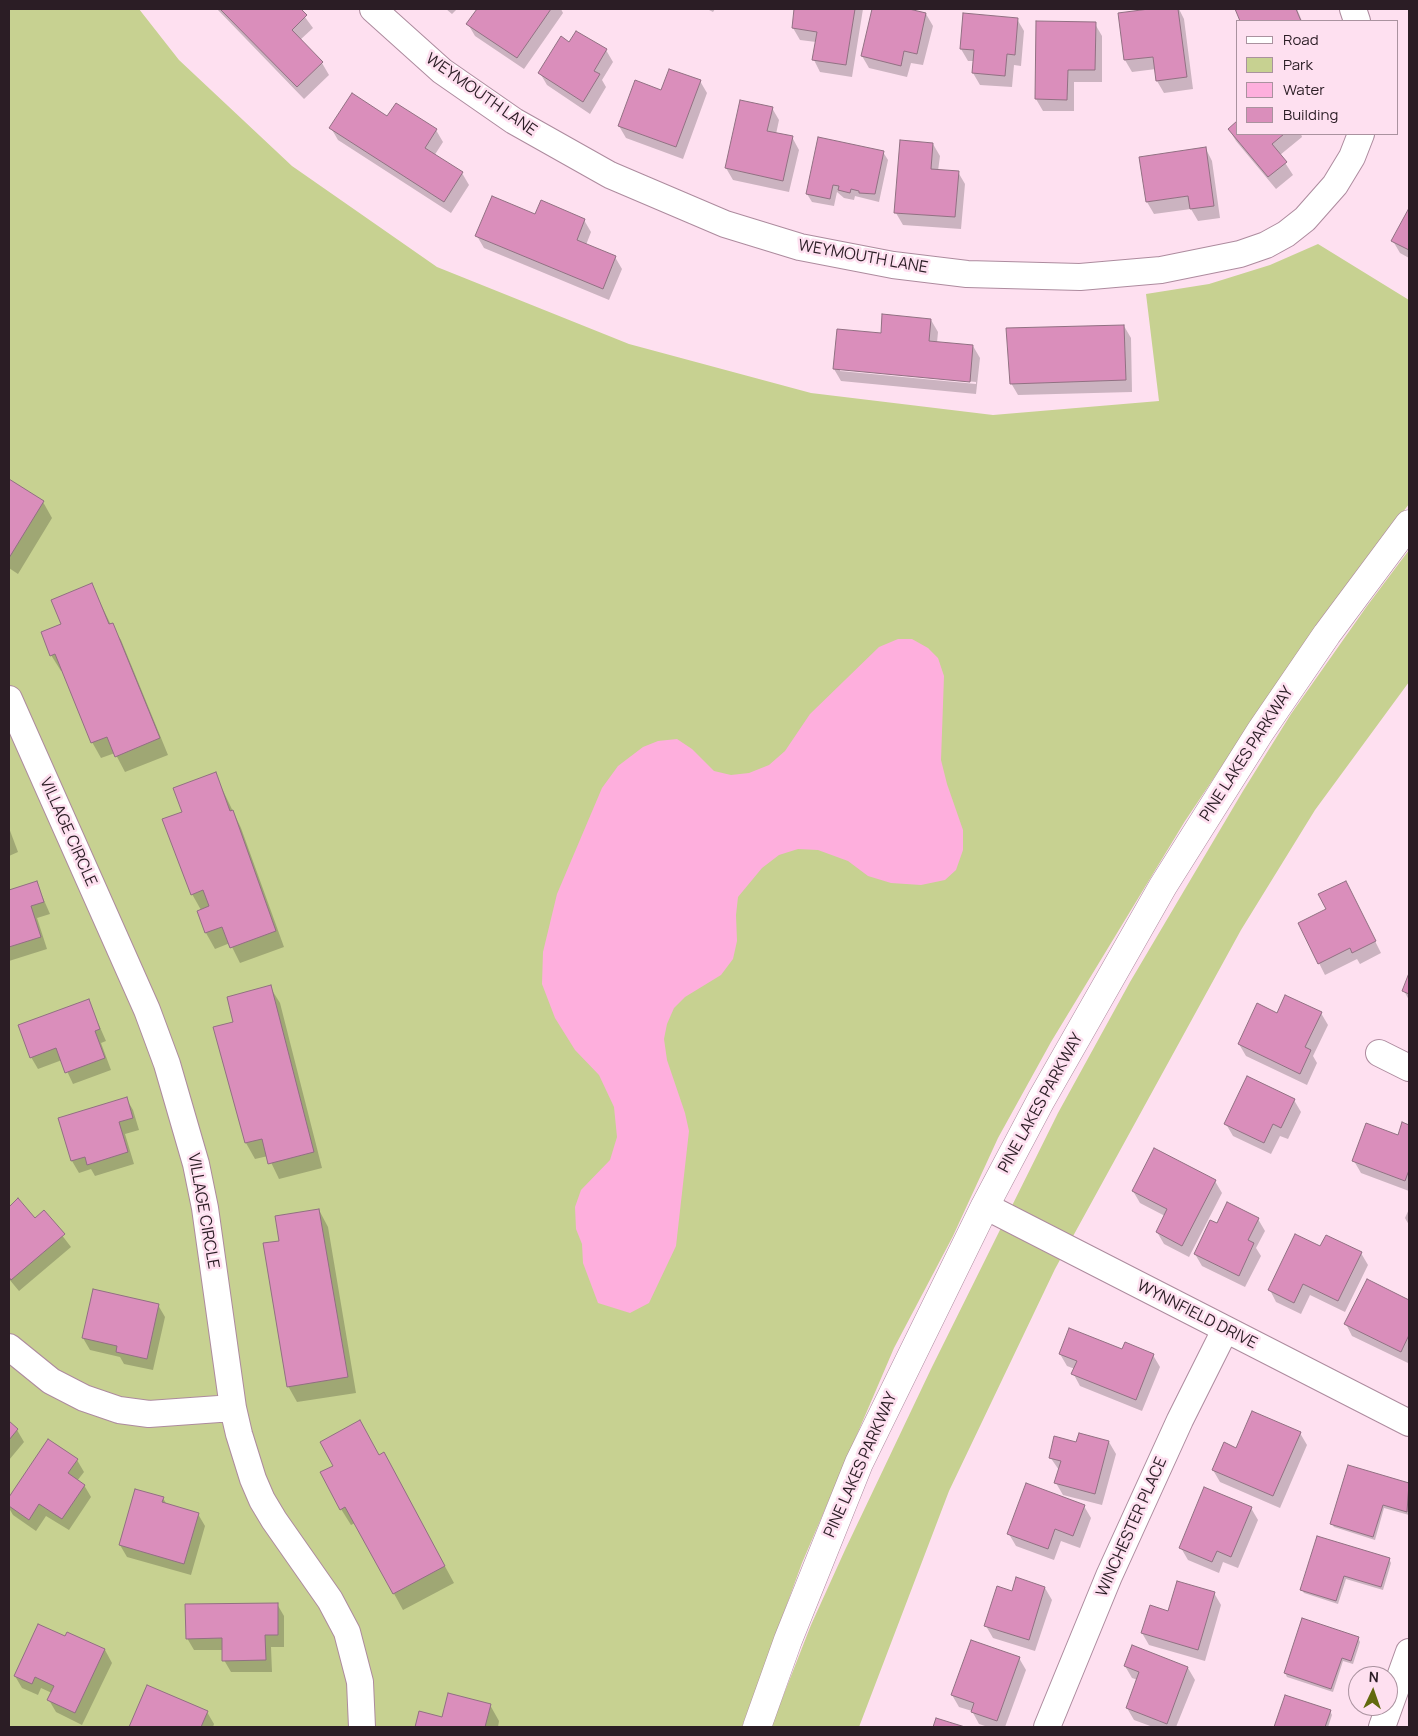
<!DOCTYPE html>
<html>
<head>
<meta charset="utf-8">
<style>
	body { margin:0 }
	#map { position:relative; width:1418px; height:1736px; overflow:hidden; background:#fee0f0; font-family:Manrope,sans-serif }
	canvas { display:block }
	.frame { position:absolute; inset:0; border:10px solid #2b1d25; pointer-events:none }
	.legend { position:absolute; left:1236px; top:20px; width:162px; height:115px; box-sizing:border-box; background:#fee0f0; border:1px solid #aa929f; margin:0; padding:6px 9px; list-style:none; font-size:15px; color:#2b1d25 }
	.legend li { display:flex; align-items:center; gap:10px; height:25px }
	.legend b { width:25px; border:1px solid #aa929f }
	.north { position:absolute; left:1348px; top:1666px; width:50px; height:50px; box-sizing:border-box; background:#fee0f0; border:1px solid #aa929f; border-radius:50%; rotate:3deg; font-size:14px; font-weight:700; line-height:20px; text-align:center; color:#2b1d25 }
	.north::after { content:''; display:block; margin:auto; width:18px; height:22px; background:#626a0e; clip-path:polygon(50% 0,100% 100%,50% 72%,0 100%) }
</style>
</head>
<body>
<div id="map">
<canvas width="1418" height="1736"></canvas>
<div class="frame"></div>
<ul class="legend">
<li><b style="height:6px;background:#fff"></b>Road</li>
<li><b style="height:14px;background:#c7d191"></b>Park</li>
<li><b style="height:14px;background:#feafdd"></b>Water</li>
<li><b style="height:14px;background:#da8ebb"></b>Building</li>
</ul>
<div class="north">N</div>
</div>
<script>
const context = document.querySelector('canvas').getContext('2d');
context.lineJoin = 'round';
function fill(path, color) { context.fillStyle = color; context.fill(path, 'evenodd'); }
const poly = rows => new Path2D(rows.map(r => 'M' + r).join(''));
function stroke(path, color, width, dash) { context.strokeStyle = color; context.lineWidth = width; context.lineCap = dash ? 'butt' : 'round'; context.setLineDash(dash || []); context.stroke(path); }
function drawText(font, color, halo, rows, align = 'center') {
  context.font = font + ' Manrope,sans-serif'; context.lineWidth = 5; context.setLineDash([]); context.textBaseline = 'middle'; context.strokeStyle = halo; context.fillStyle = color; for (const [text, x, y, turn = 0] of rows) {
    context.save(); context.translate(x, y); context.rotate((+turn || 0) * Math.PI / 180); context.textAlign = isNaN(turn) ? turn : align; if (halo) context.strokeText(text, 0, 0); context.fillText(text, 0, 0); context.restore();
  }
}
const green = poly([
	[9,9,139,9,179,60,292,166,437,267,629,344,811,393,993,415,1159,401,1146,294,1209,284,1270,265,1318,244,1409,300,1409,504,1305,642,1185,821,1051,1042,998,1138,953,1236,894,1348,802,1563,742,1727,9,1727],
	[1409,550,1409,682,1315,810,1241,930,1055,1269,949,1491,859,1727,771,1727,811,1625,845,1550,931,1369,1058,1113,1130,982,1243,791,1291,714,1367,606]
]);
const water = poly([
	[898,639,912,639,928,648,938,658,944,676,941,760,947,784,963,830,963,850,956,870,945,880,921,885,891,883,868,876,848,861,818,850,798,849,779,855,762,868,738,897,736,915,737,941,733,959,721,975,685,997,674,1008,667,1024,664,1039,667,1060,685,1113,689,1131,676,1246,649,1303,630,1313,598,1303,583,1263,582,1244,576,1229,575,1207,581,1190,610,1160,617,1137,614,1107,599,1075,575,1050,555,1018,542,984,543,952,557,894,602,788,618,766,643,747,658,741,677,739,692,749,714,771,731,775,749,773,769,765,785,751,810,714,879,647]
]);
const shadow = poly([
	[217,9,299,9,313,28,300,40,322,63,329,75,304,99],
	[446,9,457,9,452,14],
	[478,9,561,9,563,13,524,69,475,36,468,24],
	[707,9,715,9,713,12],
	[796,9,863,9,852,77,820,72,814,60,816,42,800,40,793,28],
	[873,9,904,9,926,14,933,26,923,65,911,63,907,77,869,68,862,56],
	[1159,9,1179,9,1184,19,1193,89,1164,93,1157,81,1156,69,1132,72,1125,60,1119,14],
	[1236,9,1297,9,1302,21,1242,21],
	[1017,19,1024,31,1021,66,1014,65,1012,87,980,85,973,73,974,61,968,61,961,49],
	[1095,24,1102,36,1102,82,1074,82,1074,111,1043,111,1036,99],
	[576,33,606,50,613,62,602,80,606,87,590,114,547,85,540,73,570,44],
	[700,81,707,93,683,159,626,138,619,126,662,92],
	[772,108,779,120,776,134,792,137,799,150,789,192,733,180,726,168],
	[388,118,436,130,443,142,434,156,462,173,469,185,451,213,338,140,331,128],
	[1229,129,1237,134,1301,134,1302,137,1280,155,1293,175,1276,189,1236,141],
	[933,144,940,156,938,171,958,172,965,184,961,229,903,225,896,213],
	[1206,149,1212,161,1220,218,1198,221,1191,209,1154,214,1147,202,1141,158],
	[883,152,888,160,879,202,855,196,854,200,844,198,837,192,834,206,812,202,807,194],
	[1409,210,1409,258,1400,253,1393,241],
	[535,216,584,220,591,232,586,245,615,257,622,269,609,300,484,248,477,236],
	[931,320,938,332,937,343,973,346,980,358,976,394,841,381,834,369],
	[840,369,976,382,976,384,840,371],
	[1124,326,1131,338,1132,392,1018,395,1011,383,1007,330],
	[9,481,43,502,52,518,18,574,9,568],
	[91,584,111,625,121,640,168,755,125,772,115,753,101,758,92,742,63,670,61,671,51,655,63,625],
	[215,774,241,828,284,947,240,963,230,943,215,949,206,933,201,910,192,894,184,813],
	[9,828,18,852,9,856],
	[36,882,50,914,37,918,47,949,9,961,9,891],
	[1352,895,1381,953,1360,964,1357,959,1325,975,1319,963],
	[1409,977,1409,1000,1404,991],
	[270,987,280,1003,322,1168,279,1179,268,1156,255,1159,246,1143,215,1028,235,1023],
	[88,1000,106,1041,101,1043,111,1070,73,1084,62,1060,38,1069,31,1057],
	[1321,1013,1328,1025,1313,1056,1317,1063,1307,1085,1246,1056,1239,1044,1277,1014],
	[126,1098,133,1110,139,1130,125,1134,134,1164,95,1176,91,1169,79,1173,72,1161],
	[1294,1100,1301,1112,1288,1139,1280,1136,1271,1154,1233,1136,1226,1124],
	[1403,1124,1409,1126,1409,1191,1361,1173,1354,1161,1399,1136],
	[1215,1181,1222,1193,1189,1257,1164,1244,1157,1232,1165,1216,1140,1203,1133,1191],
	[18,1200,35,1219,44,1212,71,1247,19,1291,9,1279,9,1208],
	[1409,1209,1409,1225,1405,1218],
	[319,1210,328,1227,356,1393,297,1402,288,1386,281,1242],
	[1258,1219,1265,1231,1256,1248,1261,1256,1245,1287,1202,1266,1195,1254,1218,1225],
	[1321,1248,1361,1253,1368,1265,1345,1312,1310,1295,1301,1314,1276,1302,1270,1290],
	[1367,1280,1409,1301,1408,1363,1352,1336,1346,1324],
	[158,1305,165,1317,153,1370,124,1364,120,1357,90,1350,83,1338],
	[1060,1354,1153,1355,1160,1367,1142,1411,1080,1386,1073,1373,1075,1369,1067,1366],
	[9,1423,17,1430,24,1442,9,1460],
	[1300,1433,1307,1445,1280,1508,1220,1482,1213,1470,1237,1449],
	[48,1441,77,1460,84,1472,77,1481,84,1485,91,1497,69,1530,46,1516,36,1531,13,1515,9,1508,9,1499],
	[1109,1442,1116,1454,1102,1505,1063,1495,1056,1483,1059,1470,1050,1457,1077,1444],
	[379,1457,393,1470,454,1583,403,1610,355,1523,351,1525,341,1509],
	[1349,1466,1409,1484,1409,1515,1384,1508,1375,1540,1334,1527,1332,1524],
	[163,1498,167,1505,198,1514,205,1526,191,1575,127,1557,120,1545],
	[1084,1506,1091,1518,1080,1548,1061,1541,1054,1560,1016,1546,1009,1534],
	[1251,1508,1258,1520,1238,1568,1223,1562,1219,1573,1188,1560,1181,1548],
	[1389,1559,1391,1563,1383,1590,1346,1579,1338,1604,1304,1593,1302,1590],
	[1045,1588,1052,1600,1035,1651,993,1638,986,1626,1013,1592],
	[1214,1593,1221,1605,1205,1661,1149,1645,1142,1633,1169,1612],
	[277,1604,284,1616,284,1647,271,1647,272,1672,231,1672,224,1660,223,1650,194,1650,187,1638],
	[68,1633,105,1650,112,1663,82,1725,56,1712,49,1700,52,1693,41,1688,38,1695,22,1688,15,1676,66,1638],
	[1358,1638,1360,1642,1353,1664,1343,1661,1333,1692,1287,1677,1285,1673],
	[1019,1658,1026,1670,1005,1727,988,1727,979,1724,972,1711,959,1707,952,1695],
	[1125,1666,1188,1668,1195,1680,1176,1727,1153,1727,1134,1720,1127,1708,1138,1680,1132,1678],
	[148,1687,207,1712,214,1724,213,1727,130,1727],
	[1286,1697,1330,1711,1332,1715,1328,1727,1275,1727],
	[490,1705,499,1721,498,1727,417,1727,420,1713,443,1718]
]);
const building = poly([
	[220,9,301,9,307,15,292,30,323,62,297,87,220,9],
	[477,9,551,9,517,58,466,24,477,9],
	[794,9,855,9,846,65,812,60,817,32,792,28,794,9],
	[872,9,909,9,926,13,917,54,904,51,901,66,861,56,872,9],
	[1149,9,1178,9,1187,77,1156,81,1153,57,1124,60,1118,13,1149,9],
	[1235,9,1296,9,1301,21,1240,21,1235,9],
	[963,13,1018,18,1015,55,1007,54,1005,76,972,73,974,50,960,49,963,13],
	[1036,21,1096,22,1095,70,1068,70,1067,100,1035,99,1036,21],
	[576,31,607,49,594,71,600,74,583,102,538,73,561,36,569,42,576,31],
	[669,69,701,80,676,147,618,126,635,80,661,90,669,69],
	[352,93,387,116,396,103,437,129,425,148,463,172,444,202,329,128,352,93],
	[740,100,773,107,767,131,793,136,783,181,725,168,740,100],
	[1237,121,1237,134,1284,134,1272,144,1287,162,1268,177,1228,129,1237,121],
	[818,137,884,151,875,194,859,193,859,191,851,189,850,193,838,190,839,186,833,185,830,199,806,194,818,137],
	[900,140,933,143,931,169,959,171,955,217,894,213,900,140],
	[1206,147,1214,206,1190,209,1188,196,1146,202,1139,157,1206,147],
	[492,196,535,214,541,200,585,219,577,240,616,256,603,289,475,236,492,196],
	[1409,208,1409,250,1391,241,1409,208],
	[882,314,931,319,929,341,973,345,970,382,833,369,837,329,881,333,882,314],
	[1124,325,1126,380,1010,384,1006,328,1124,325],
	[9,479,44,501,9,558,9,479],
	[92,583,109,624,113,623,160,738,115,757,107,737,91,743,55,654,50,656,41,632,61,624,51,600,92,583],
	[216,772,230,811,233,810,276,931,230,948,222,927,205,933,197,911,209,906,203,890,191,895,162,819,182,812,173,788,216,772],
	[37,881,44,902,31,906,41,937,9,947,9,890,37,881],
	[1346,881,1376,941,1352,953,1350,948,1318,964,1298,923,1326,909,1318,894,1346,881],
	[1409,973,1409,994,1402,991,1409,973],
	[271,985,314,1152,268,1164,262,1139,245,1143,213,1027,233,1022,227,997,271,985],
	[1285,995,1322,1012,1305,1047,1311,1050,1300,1074,1238,1044,1257,1003,1277,1013,1285,995],
	[89,999,100,1029,95,1031,105,1058,65,1073,56,1048,30,1058,18,1025,89,999],
	[1247,1076,1295,1099,1281,1128,1273,1124,1264,1143,1224,1124,1247,1076],
	[127,1097,133,1118,119,1122,128,1152,87,1165,85,1157,71,1161,58,1118,127,1097],
	[1402,1122,1409,1125,1409,1170,1405,1181,1352,1161,1366,1123,1398,1135,1402,1122],
	[1154,1148,1216,1180,1182,1246,1156,1232,1167,1209,1132,1191,1154,1148],
	[18,1198,35,1218,44,1210,65,1234,11,1280,9,1277,9,1207,18,1198],
	[1227,1202,1259,1218,1248,1240,1254,1243,1239,1276,1194,1254,1210,1220,1217,1223,1227,1202],
	[319,1209,348,1377,287,1387,263,1243,279,1241,275,1216,319,1209],
	[1295,1234,1320,1246,1326,1235,1362,1252,1338,1301,1303,1284,1294,1303,1268,1290,1295,1234],
	[1367,1279,1409,1300,1409,1335,1401,1352,1344,1324,1367,1279],
	[93,1289,159,1304,147,1359,116,1352,117,1346,82,1338,93,1289],
	[1069,1328,1122,1349,1125,1342,1154,1354,1136,1400,1071,1374,1077,1361,1059,1354,1069,1328],
	[1252,1411,1301,1432,1273,1496,1212,1470,1224,1442,1236,1448,1252,1411],
	[360,1420,379,1455,384,1452,445,1566,393,1594,345,1507,340,1510,320,1472,333,1466,320,1442,360,1420],
	[9,1421,18,1429,9,1440,9,1421],
	[1079,1433,1109,1441,1095,1494,1054,1483,1061,1461,1049,1458,1054,1436,1076,1442,1079,1433],
	[48,1439,78,1459,68,1473,85,1485,62,1519,39,1504,29,1520,9,1506,9,1497,48,1439],
	[1348,1465,1409,1483,1407,1512,1383,1505,1373,1537,1330,1524,1348,1465],
	[1026,1483,1085,1505,1073,1536,1055,1529,1048,1549,1007,1534,1026,1483],
	[1204,1487,1252,1507,1231,1557,1217,1551,1212,1562,1179,1548,1204,1487],
	[135,1489,164,1497,162,1502,199,1513,184,1564,119,1545,135,1489],
	[1317,1536,1390,1558,1381,1587,1344,1576,1336,1601,1300,1590,1317,1536],
	[1016,1577,1045,1587,1029,1640,984,1626,997,1586,1012,1591,1016,1577],
	[1177,1581,1215,1592,1198,1650,1141,1633,1150,1605,1168,1611,1177,1581],
	[278,1603,278,1635,265,1635,266,1660,222,1661,222,1638,186,1639,185,1604,278,1603],
	[1302,1618,1359,1637,1351,1661,1342,1658,1331,1689,1284,1673,1302,1618],
	[38,1624,65,1636,67,1632,105,1649,75,1713,47,1700,54,1686,35,1677,32,1684,14,1676,38,1624],
	[971,1640,1020,1657,997,1721,971,1712,974,1703,951,1695,971,1640],
	[1132,1645,1188,1667,1167,1724,1126,1708,1139,1672,1124,1666,1132,1645],
	[147,1685,208,1711,201,1727,129,1727,147,1685],
	[448,1693,491,1704,485,1727,415,1727,419,1711,442,1717,448,1693],
	[1285,1695,1331,1710,1325,1727,1274,1727,1285,1695],
	[936,1718,965,1727,933,1727,936,1718]
]);
const minor = poly([
	[373,9,442,71,514,121,610,175,725,224,800,247,893,265,967,274,1080,277,1161,270,1240,254,1266,245,1286,234,1305,219,1335,185,1352,157,1361,134],
	[1353,9,1357,21],
	[9,699,147,1010,167,1064,196,1164,205,1208,233,1408,239,1434,253,1479,262,1500,274,1520,330,1600,347,1632,360,1682,362,1727],
	[1379,1053,1409,1068],
	[985,1206,1409,1423],
	[9,1347,51,1381,84,1398,119,1410,149,1414,233,1408],
	[1047,1727,1109,1576,1180,1420,1225,1330],
	[1382,1727,1409,1652]
]);
const tertiary = poly([
	[757,1727,788,1640,859,1463,985,1206,1041,1100,1163,886,1260,732,1327,634,1409,524]
]);
const streetNames = [
	["WEYMOUTH LANE",481,95,35],
	["WEYMOUTH LANE",863,257,10],
	["PINE LAKES PARKWAY",1247,754,-57],
	["VILLAGE CIRCLE",68,832,66],
	["PINE LAKES PARKWAY",1041,1103,-61],
	["VILLAGE CIRCLE",203,1211,80],
	["WYNNFIELD DRIVE",1197,1315,27],
	["PINE LAKES PARKWAY",861,1465,-66],
	["WINCHESTER PLACE",1132,1527,-66]
];
fill(green, '#c7d191');
fill(water, '#feafdd');
fill(shadow, '#0003');
fill(building, '#da8ebb');
stroke(building, '#917082', 1);
stroke(minor, '#ad8b9e', 28);
stroke(tertiary, '#ad8b9e', 29);
stroke(minor, '#fff', 26);
stroke(tertiary, '#fff', 28);
drawText('16px', '#2b1d25', '#fee0f0', streetNames);
</script>
</body>
</html>
